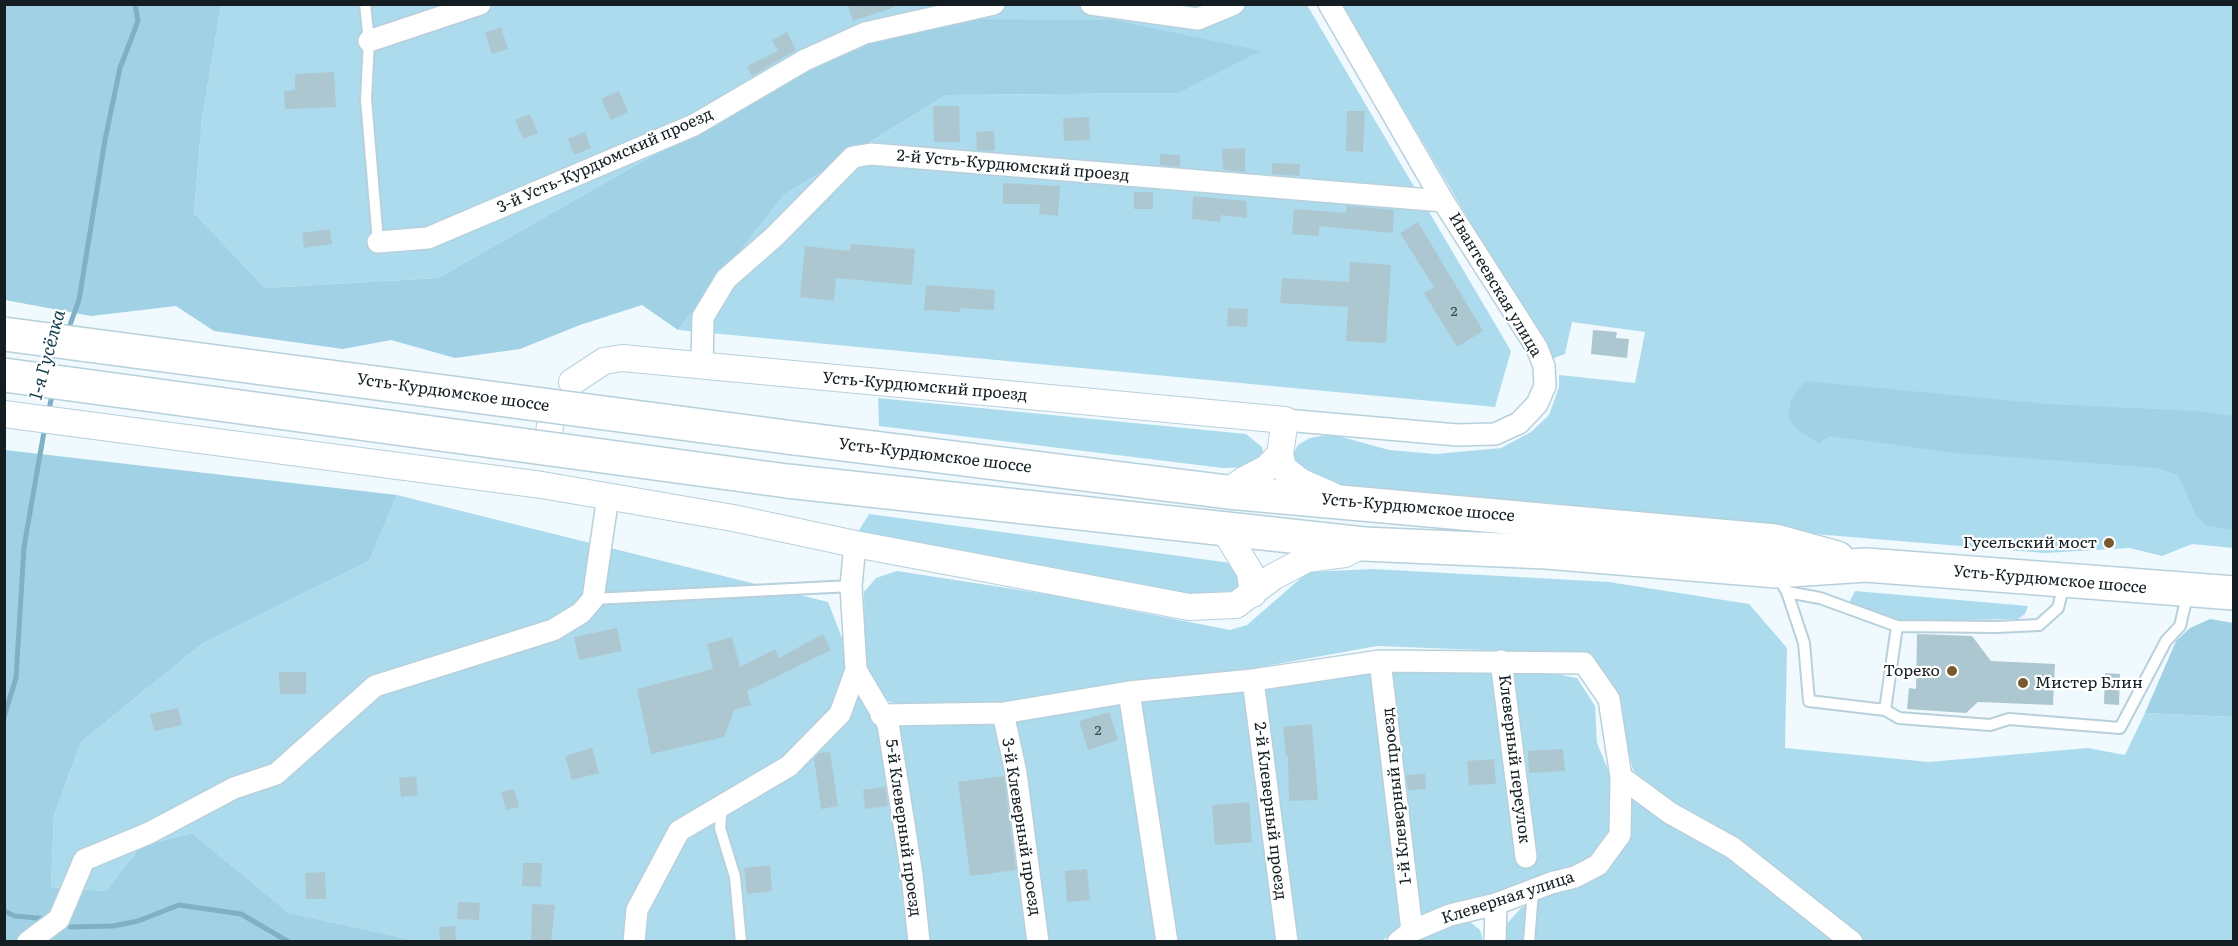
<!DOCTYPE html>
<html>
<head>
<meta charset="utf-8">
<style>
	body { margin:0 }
	#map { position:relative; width:2238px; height:946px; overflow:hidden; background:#eff9fe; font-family:Literata,serif }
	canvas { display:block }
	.frame { position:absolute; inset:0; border:6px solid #141e22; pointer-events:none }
</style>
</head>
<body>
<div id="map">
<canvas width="2238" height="946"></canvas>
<div class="frame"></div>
</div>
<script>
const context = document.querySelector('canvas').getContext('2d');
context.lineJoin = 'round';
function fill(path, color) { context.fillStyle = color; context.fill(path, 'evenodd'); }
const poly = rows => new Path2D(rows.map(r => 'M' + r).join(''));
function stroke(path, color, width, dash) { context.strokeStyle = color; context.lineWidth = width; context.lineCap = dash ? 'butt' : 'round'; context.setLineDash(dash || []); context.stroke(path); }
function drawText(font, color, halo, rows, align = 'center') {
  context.font = font + ' Literata,serif'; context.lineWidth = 4.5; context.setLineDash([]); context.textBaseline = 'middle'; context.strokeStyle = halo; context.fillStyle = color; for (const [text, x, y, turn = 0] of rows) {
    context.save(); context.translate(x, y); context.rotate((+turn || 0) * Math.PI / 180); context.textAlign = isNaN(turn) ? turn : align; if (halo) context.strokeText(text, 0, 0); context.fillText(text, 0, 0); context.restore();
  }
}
const green = poly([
	[221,5,1307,5,1511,351,1495,407,678,330,784,195,946,95,1178,93,783,81,438,278,265,288,194,213,202,119],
	[1342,5,2233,5,2233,548,2192,544,2162,556,2130,548,2045,553,1778,531,1345,490,1292,466,1292,456,1298,445,1310,438,1331,434,1389,450,1436,454,1501,448,1531,432,1549,415,1559,387,1559,375,1635,383,1645,332,1572,322,1565,354,1551,359],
	[878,398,1246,434,1262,447,1264,456,1256,467,1223,468,879,426],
	[397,495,828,602,876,725,1392,671,1533,670,1577,678,1595,706,1597,743,1611,777,1613,828,1592,858,1405,927,1381,941,418,941,289,913,192,833,141,846,106,891,51,887,54,815,81,742,203,643,369,561],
	[869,514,1231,563,1241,569,1242,586,1235,594,1193,599,858,532],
	[1373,569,1609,582,1749,604,1787,648,1785,748,1929,762,2088,748,2125,755,2145,713,2233,717,2233,941,1860,941,1740,839,1653,790,1633,770,1615,695,1587,654,1377,646,1255,668,1125,682,1001,705,897,705,886,700,865,671,864,592,876,578,897,571,1052,595,1230,630,1247,625,1308,572],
	[1855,591,2028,606,2025,614,2018,619,1902,621,1873,613,1849,603],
	[1640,798,1727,856,1834,941,1501,942,1504,927,1521,908,1602,871,1616,860,1629,837,1628,809,1631,799],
	[1468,920,1480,930,1483,941,1411,942,1452,922]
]);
const forest = poly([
	[4,5,221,5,202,119,194,213,265,288,438,278,783,81,931,19,1114,20,1261,51,1178,93,946,95,784,195,678,330,642,305,580,325,520,349,455,358,391,340,343,349,214,331,176,306,91,316,5,300],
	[1805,381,2047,404,2197,411,2233,416,2233,530,2206,525,2196,515,2178,475,2157,468,1956,453,1829,436,1819,443,1800,432,1788,418,1791,399],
	[5,450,397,495,369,561,203,643,81,742,54,815,51,887,106,891,141,846,192,833,289,913,418,941,5,942],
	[2210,619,2233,623,2233,717,2145,713,2176,641,2190,628]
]);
const stream = poly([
	[67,333,79,300,105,140,120,68,138,21,135,4],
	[48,414,53,391],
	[4,717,16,678,24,547,45,426],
	[4,911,15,916,48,919],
	[70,927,113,926,138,921,179,905,241,914,289,942]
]);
const building = poly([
	[847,4,894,4,895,7,853,21],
	[501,27,508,49,492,54,485,33],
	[787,32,796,50,752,76,747,66,778,51,772,40],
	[334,72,336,107,285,109,284,91,295,90,295,74],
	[619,91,628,112,611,120,601,99],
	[933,106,959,106,960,142,934,142],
	[1347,111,1365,111,1363,152,1346,151],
	[530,114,538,133,523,139,515,120],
	[1089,117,1090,140,1064,141,1063,118],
	[994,131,995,151,977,150,976,132],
	[585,132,591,148,574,155,568,139],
	[1245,148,1245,172,1223,170,1222,149],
	[1160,154,1180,155,1180,167,1160,165],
	[1272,163,1300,164,1299,176,1272,174],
	[1003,183,1060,186,1058,216,1039,214,1040,204,1003,204],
	[1134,192,1153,192,1153,209,1134,209],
	[1193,196,1246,201,1247,218,1221,215,1220,222,1192,219],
	[1347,206,1394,210,1393,233,1319,226,1319,236,1292,234,1294,209,1346,213],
	[1418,222,1483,331,1457,347,1424,293,1434,287,1400,233],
	[330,229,332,244,304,248,302,233],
	[851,244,915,249,912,285,836,278,834,301,800,297,805,246,850,251],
	[1350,262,1391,265,1386,343,1346,341,1348,307,1280,303,1282,278,1349,282],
	[926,285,995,290,994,310,960,308,960,312,924,310],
	[1228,308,1248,309,1247,327,1227,326],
	[1593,330,1617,332,1616,338,1629,339,1627,358,1591,354],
	[617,628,622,651,579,660,574,637],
	[823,634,831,650,747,691,751,705,734,710,724,737,651,754,637,689,713,669,707,644,732,637,740,667,775,649,779,658],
	[1917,634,1972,636,1991,661,2055,664,2053,705,1978,702,1966,713,1907,709,1909,688,1916,689],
	[279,672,306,672,306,694,280,694],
	[2105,673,2120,674,2119,705,2104,704],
	[178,708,182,725,154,731,150,714],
	[1109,712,1118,740,1088,750,1079,721],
	[1312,724,1318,800,1289,801,1288,756,1286,756,1283,727],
	[592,748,599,773,572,780,565,756],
	[1563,749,1565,771,1529,773,1528,751],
	[830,752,838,806,821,809,814,759,819,753],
	[1494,759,1496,784,1469,785,1467,761],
	[1425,774,1426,789,1408,790,1406,775],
	[416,776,418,795,401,797,399,778],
	[1004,776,1016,870,970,876,958,782],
	[885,787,888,806,865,809,863,790],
	[514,789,519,807,506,810,501,792],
	[1249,802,1252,842,1215,845,1212,805],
	[523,863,542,863,541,887,522,886],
	[770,865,772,891,747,894,744,868],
	[1087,869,1090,900,1067,902,1065,871],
	[325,872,326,899,306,899,305,873],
	[458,902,480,903,479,920,457,919],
	[532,904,555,905,551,942,531,942],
	[455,926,456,942,440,942,439,927]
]);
const service = poly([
	[365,4,369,41,366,99,378,242],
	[1784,587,1787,592,1820,598,1897,626,1997,627,2039,625,2058,608,2064,584],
	[1787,592,1804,643,1809,701,1885,710,1899,718,1990,725,2009,719,2120,728,2166,641,2180,626,2188,592],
	[593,599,851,586],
	[1885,710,1897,626],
	[722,806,720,828,735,877,741,942],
	[1529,942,1533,890]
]);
const minor = poly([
	[1091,4,1198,19,1234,4],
	[369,41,480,4],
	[378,242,428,238,694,125,805,60,865,33,994,4],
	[702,366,703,317,726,279,774,237,853,157,871,154,1443,201],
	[1285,420,1457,435,1495,434,1519,423,1537,404,1545,386,1544,366,1537,348,1443,201,1329,4],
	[855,544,851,586,856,670,888,724,912,875,919,942],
	[1380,661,1412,931],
	[1501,661,1526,857],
	[1253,680,1287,942],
	[1129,692,1167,942],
	[1003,713,1016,773,1038,942],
	[881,715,1003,713,1129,692,1253,680,1380,661,1584,663,1609,699,1621,777,1620,835,1598,865,1575,877,1551,883,1496,904,1450,915,1412,931,1398,942],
	[1621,777,1670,813,1733,848,1852,942],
	[28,942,59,919,84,860,149,833,234,788,276,774,375,686,553,630,581,613,593,599,608,496],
	[634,942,637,910,679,831,789,766,840,714,856,670],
	[1495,942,1496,904]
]);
const tertiary = poly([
	[572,382,604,361,622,358,1285,420,1280,454,1283,468,1301,482,1331,495],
	[4,414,542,485,733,518,855,544,1189,607,1236,605,1273,577,1307,559,1345,554,1358,547],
	[549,434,550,425],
	[1228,492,1242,481,1267,468,1280,454],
	[1223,528,1250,572,1253,594]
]);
const primary = poly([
	[794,438,1228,492,1775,541,1837,558],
	[787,481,1364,544,1546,552,1776,571,1866,565,2234,593]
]);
const primaryBridge = poly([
	[4,334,794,438],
	[4,375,787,481]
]);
const markers = [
	[2109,543,6,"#785a2e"],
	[1952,671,6,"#785a2e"],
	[2023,683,6,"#785a2e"]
];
const numberNames = [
	["2",1454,312],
	["2",1098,731]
];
const streetNames = [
	["3-й Усть-Курдюмский проезд",605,161,-24],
	["2-й Усть-Курдюмский проезд",1013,166,5],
	["Ивантеевская улица",1495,285,59],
	["Усть-Курдюмский проезд",925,387,5],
	["Усть-Курдюмское шоссе",453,393,8],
	["Усть-Курдюмское шоссе",935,456,7],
	["Усть-Курдюмское шоссе",1418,508,5],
	["Усть-Курдюмское шоссе",2050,580,5],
	["Клеверный переулок",1514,759,83],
	["1-й Клеверный проезд",1397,796,-96],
	["2-й Клеверный проезд",1270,811,83],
	["3-й Клеверный проезд",1021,827,81],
	["5-й Клеверный проезд",903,828,82],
	["Клеверная улица",1508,898,-18]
];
const poiNames = [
	["Гусельский мост",2097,543],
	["Тореко",1940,671],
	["Мистер Блин",2035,683,"left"]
];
const waterNames = [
	["1-я Гусёлка",48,355,-75]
];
fill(green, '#acdbee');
fill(forest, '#a0d1e5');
stroke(stream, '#80b0c3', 5);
fill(building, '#adc7d1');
stroke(service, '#b7d0db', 14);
stroke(minor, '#b7d0db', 24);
stroke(tertiary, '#b7d0db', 28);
stroke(primary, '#b7d0db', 36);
stroke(service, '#fff', 10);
stroke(minor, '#fff', 21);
stroke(tertiary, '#fff', 26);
stroke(primary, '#fff', 33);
stroke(primaryBridge, '#b7d0db', 36, []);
stroke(primaryBridge, '#fff', 33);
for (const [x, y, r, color] of markers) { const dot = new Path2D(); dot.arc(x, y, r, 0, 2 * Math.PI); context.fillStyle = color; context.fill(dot); stroke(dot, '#fff', 2); }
drawText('14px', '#3a484e', null, numberNames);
drawText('16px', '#141e22', '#fff', streetNames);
drawText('16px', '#141e22', '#fff', poiNames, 'right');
drawText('italic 18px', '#113c4a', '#fff', waterNames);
</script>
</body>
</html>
